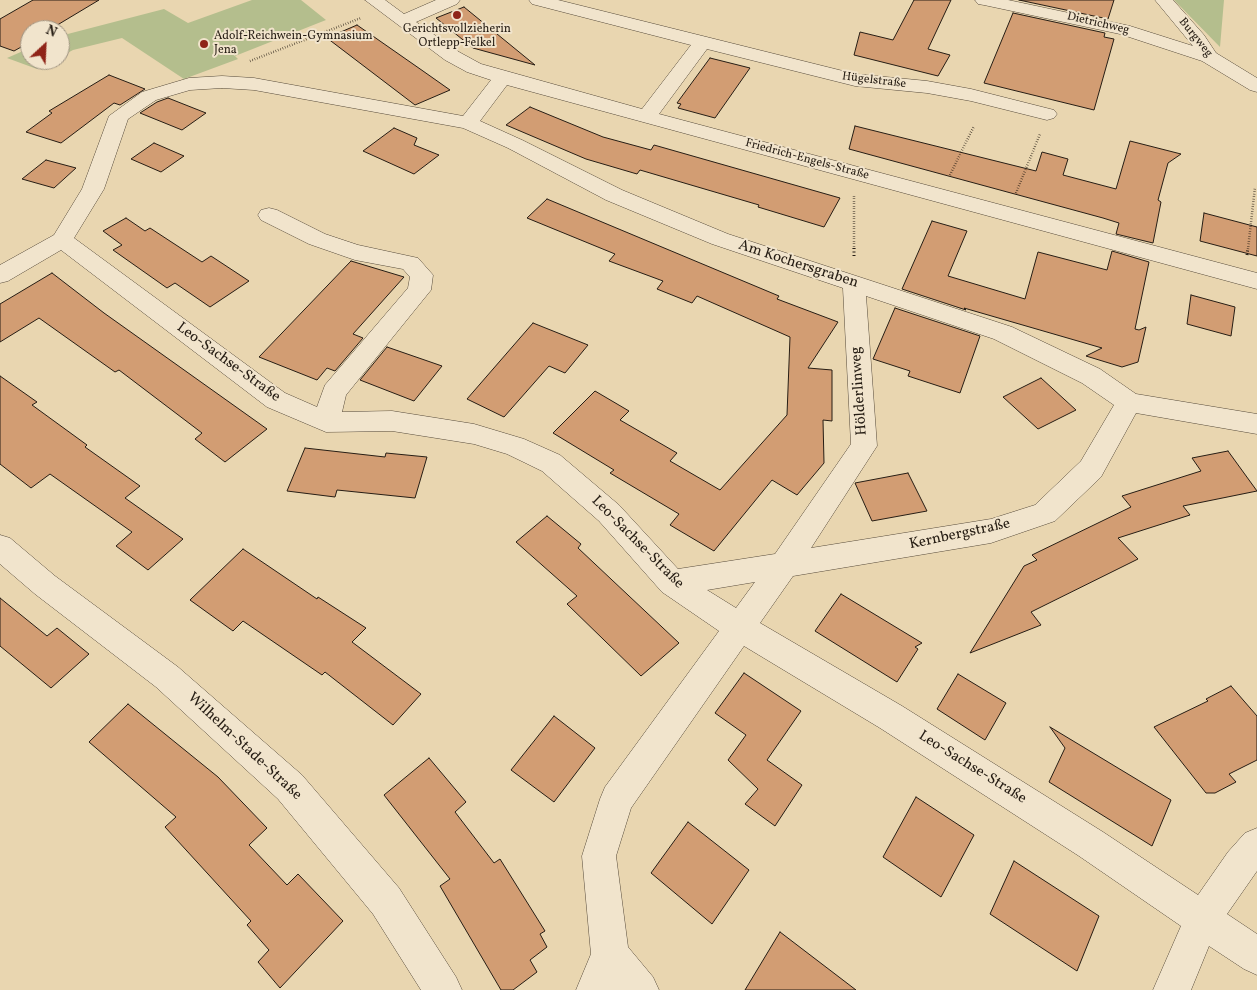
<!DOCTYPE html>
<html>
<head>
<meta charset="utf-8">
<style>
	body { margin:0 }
	#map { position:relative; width:1257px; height:990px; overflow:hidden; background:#e9d6b0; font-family:Vollkorn,serif }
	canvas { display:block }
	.north { position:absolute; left:20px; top:20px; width:50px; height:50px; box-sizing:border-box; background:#f1e4cc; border:1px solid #a09482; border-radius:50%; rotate:25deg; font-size:14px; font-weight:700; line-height:20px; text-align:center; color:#261d14 }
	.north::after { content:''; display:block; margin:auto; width:18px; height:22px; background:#8f2418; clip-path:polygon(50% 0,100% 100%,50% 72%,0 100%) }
</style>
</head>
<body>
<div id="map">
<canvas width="1257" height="990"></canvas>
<div class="north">N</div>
</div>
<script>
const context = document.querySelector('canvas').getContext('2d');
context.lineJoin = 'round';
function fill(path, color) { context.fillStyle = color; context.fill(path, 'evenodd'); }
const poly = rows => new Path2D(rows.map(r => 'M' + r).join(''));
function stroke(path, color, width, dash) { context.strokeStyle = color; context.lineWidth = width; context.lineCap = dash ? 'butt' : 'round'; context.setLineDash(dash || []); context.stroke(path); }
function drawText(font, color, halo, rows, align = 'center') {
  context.font = font + ' Vollkorn,serif'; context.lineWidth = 4; context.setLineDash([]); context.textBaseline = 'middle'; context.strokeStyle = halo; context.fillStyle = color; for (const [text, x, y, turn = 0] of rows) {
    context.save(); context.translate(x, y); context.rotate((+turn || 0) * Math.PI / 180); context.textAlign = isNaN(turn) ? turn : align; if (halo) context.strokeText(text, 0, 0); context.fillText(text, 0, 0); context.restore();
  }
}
const green = poly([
	[252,0,301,0,326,20,235,56,238,59,184,79,122,38,73,50,60,57,60,36,164,9,188,23],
	[1174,0,1224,0,1220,47],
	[30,48,30,60,54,60,37,69,7,58]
]);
const building = poly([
	[33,0,99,0,49,30,30,30,30,42,14,51,0,46,0,19,33,0],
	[914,0,951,0,928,49,950,55,938,76,854,55,860,32,893,40,914,0],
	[1019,0,1114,0,1108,19,1019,0],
	[464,7,535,65,473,48,436,18,464,7],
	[1013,13,1105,33,1104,37,1114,39,1094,110,984,83,1013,13],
	[357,25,423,71,450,90,415,105,327,38,357,25],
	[710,58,750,68,715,118,678,108,681,104,677,103,710,58],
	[109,75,145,89,120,105,114,103,61,143,26,132,52,113,49,111,109,75],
	[168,98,206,113,182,130,140,113,157,102,168,98],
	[530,107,603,137,651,150,654,145,840,198,824,227,758,207,759,205,640,170,637,174,586,159,506,125,530,107],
	[855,126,1036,171,1042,152,1068,159,1063,175,1116,189,1130,141,1181,154,1168,163,1158,200,1161,202,1153,243,1116,234,1119,223,1103,218,849,149,855,126],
	[394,128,417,138,414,145,439,155,414,174,363,151,394,128],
	[154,143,184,156,161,172,131,159,154,143],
	[46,160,76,168,54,188,22,179,46,160],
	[547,199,779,296,777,299,838,322,808,368,832,370,832,421,823,420,824,463,797,495,772,480,714,551,670,525,679,514,610,473,614,470,553,433,595,391,629,411,620,420,677,453,670,461,720,490,787,415,790,337,697,296,692,303,657,289,663,281,609,261,615,254,527,218,547,199],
	[1204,213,1257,227,1257,256,1200,241,1204,213],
	[126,218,145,231,150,228,202,262,211,256,249,281,210,307,175,283,167,288,113,250,122,245,103,231,126,218],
	[932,221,967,231,948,276,1025,299,1038,252,1107,270,1112,251,1149,262,1135,329,1139,330,1146,327,1138,362,1122,367,1086,356,1102,348,964,308,966,310,902,289,932,221],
	[351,261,404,277,353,334,363,338,335,371,327,368,317,380,259,357,351,261],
	[52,273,104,313,267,429,225,462,195,439,202,433,119,370,115,372,39,318,0,342,0,304,52,273],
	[1191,295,1235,307,1231,336,1187,324,1191,295],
	[895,308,980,336,960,393,908,376,910,371,873,359,895,308],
	[533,323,588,345,565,373,549,366,504,417,467,399,533,323],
	[387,347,442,366,414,401,360,380,387,347],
	[0,376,37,402,32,405,87,445,85,447,140,486,125,498,183,539,148,570,116,546,132,532,50,474,31,488,0,464,0,376],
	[1041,378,1076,410,1038,429,1003,397,1041,378],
	[305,448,385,457,386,453,427,457,415,498,337,490,335,497,287,491,305,448],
	[1228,451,1257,491,1183,506,1190,515,1118,538,1138,559,1031,612,1041,625,970,653,1024,566,1037,560,1032,555,1131,507,1122,496,1201,471,1192,458,1228,451],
	[908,473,927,511,872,521,855,483,908,473],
	[547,516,581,544,578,548,679,643,641,676,567,604,577,596,516,542,547,516],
	[243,549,317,599,318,597,366,628,352,642,421,694,393,725,325,672,322,675,243,621,233,631,190,600,243,549],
	[841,594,922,643,915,647,918,649,897,682,815,631,841,594],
	[0,598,47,636,57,628,89,654,51,688,0,646,0,598],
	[744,673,801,711,767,760,802,785,775,826,745,804,758,789,728,760,746,735,715,713,744,673],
	[958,674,1006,703,985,740,937,709,958,674],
	[1231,686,1257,716,1257,760,1229,774,1236,782,1215,793,1206,793,1154,727,1208,701,1206,699,1231,686],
	[128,704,218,777,267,828,249,845,287,885,298,874,343,921,280,988,258,962,269,950,247,925,251,921,165,827,176,817,89,742,128,704],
	[554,716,595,748,554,802,511,770,554,716],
	[1050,727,1171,800,1152,846,1049,782,1065,748,1050,727],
	[429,758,466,802,455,812,494,863,500,859,545,931,540,934,547,947,530,960,537,972,513,990,501,990,440,886,450,879,384,795,429,758],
	[916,797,974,835,941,897,883,857,916,797],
	[688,822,749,870,712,924,651,873,688,822],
	[1014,861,1099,916,1077,971,990,914,1014,861],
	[780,932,856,990,745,990,780,932]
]);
const pathFar1 = poly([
	[250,61,361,18],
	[950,175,974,126],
	[1016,193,1040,134],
	[854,196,854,249],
	[1248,249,1255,187]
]);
const path = poly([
	[854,248,854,257],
	[1247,255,1248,248]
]);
const minor = poly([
	[365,0,385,0,404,14,436,0,460,0,457,4,416,22,459,52,481,64,642,109,691,45,532,4,529,0,558,0,855,74,927,81,971,89,1054,110,1057,114,1054,118,1047,120,971,101,927,93,855,86,707,49,659,114,1257,273,1257,289,507,85,480,121,522,140,622,190,728,234,1012,327,1100,369,1136,394,1257,414,1257,434,1136,413,1101,477,1055,521,991,543,793,576,760,623,902,706,1103,832,1198,895,1228,852,1245,833,1257,828,1257,871,1227,914,1257,934,1257,975,1244,969,1209,946,1191,990,1153,990,1181,926,1079,856,880,728,744,646,631,808,616,856,628,947,653,977,659,990,576,990,591,954,582,856,600,799,605,787,719,631,662,592,599,521,542,471,507,454,474,444,392,431,326,432,267,407,61,250,8,281,0,283,0,265,54,235,82,189,109,116,142,92,189,78,222,76,254,78,463,116,491,80,467,72,445,60,365,0],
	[222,88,254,90,463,128,508,148,606,200,712,244,843,288,851,444,775,554,678,569,619,505,560,455,524,439,474,424,392,411,342,412,346,395,431,290,433,275,418,258,358,245,325,234,277,210,269,208,261,210,258,215,261,220,309,244,355,260,403,269,410,277,408,288,325,385,317,407,285,393,74,238,104,189,128,119,156,100,190,90,222,88],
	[866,296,994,339,1082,383,1114,405,1081,461,1035,505,991,519,811,548,877,446,866,296],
	[755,582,736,608,707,590,755,582],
	[975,0,1008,0,1130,26,1193,46,1155,0,1173,0,1204,35,1216,53,1257,78,1257,92,1250,90,1202,61,1120,34,984,5,978,4,975,0],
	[0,535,10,538,55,576,178,667,302,775,399,888,456,977,462,990,421,990,373,914,278,799,156,687,35,594,0,564,0,535]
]);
const markers = [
	[457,15,5,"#8f2418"],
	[204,44,5,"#8f2418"]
];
const farStreetnames = [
	["Dietrichweg",1098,24,13],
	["Burgweg",1195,38,51],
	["Hügelstraße",874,81,7],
	["Friedrich-Engels-Straße",807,160,15]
];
const farPoinames = [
	["Gerichtsvollzieherin",457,30],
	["Ortlepp-Felkel",457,44],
	["Adolf-Reichwein-Gymnasium",214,37,"left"],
	["Jena",214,51,"left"]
];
const streetNames = [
	["Am Kochersgraben",798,265,18],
	["Leo-Sachse-Straße",228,363,36],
	["Hölderlinweg",860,391,-94],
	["Kernbergstraße",960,535,-12],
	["Leo-Sachse-Straße",637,543,45],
	["Wilhelm-Stade-Straße",244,747,43],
	["Leo-Sachse-Straße",972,768,32]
];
fill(green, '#b4be8d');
fill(building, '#d29d73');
stroke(building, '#261d14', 1);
stroke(minor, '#574b3b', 1);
stroke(pathFar1, '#261d14', 2.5, [0.5, 2]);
stroke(path, '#261d14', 3, [1, 2.5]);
fill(minor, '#f1e4cc');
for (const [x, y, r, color] of markers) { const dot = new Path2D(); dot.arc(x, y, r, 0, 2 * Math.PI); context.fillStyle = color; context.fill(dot); stroke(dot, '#f1e4cc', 2); }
drawText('12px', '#261d14', '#f1e4cc', farStreetnames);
drawText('12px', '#261d14', '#f1e4cc', farPoinames);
drawText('15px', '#261d14', '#f1e4cc', streetNames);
</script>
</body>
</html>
